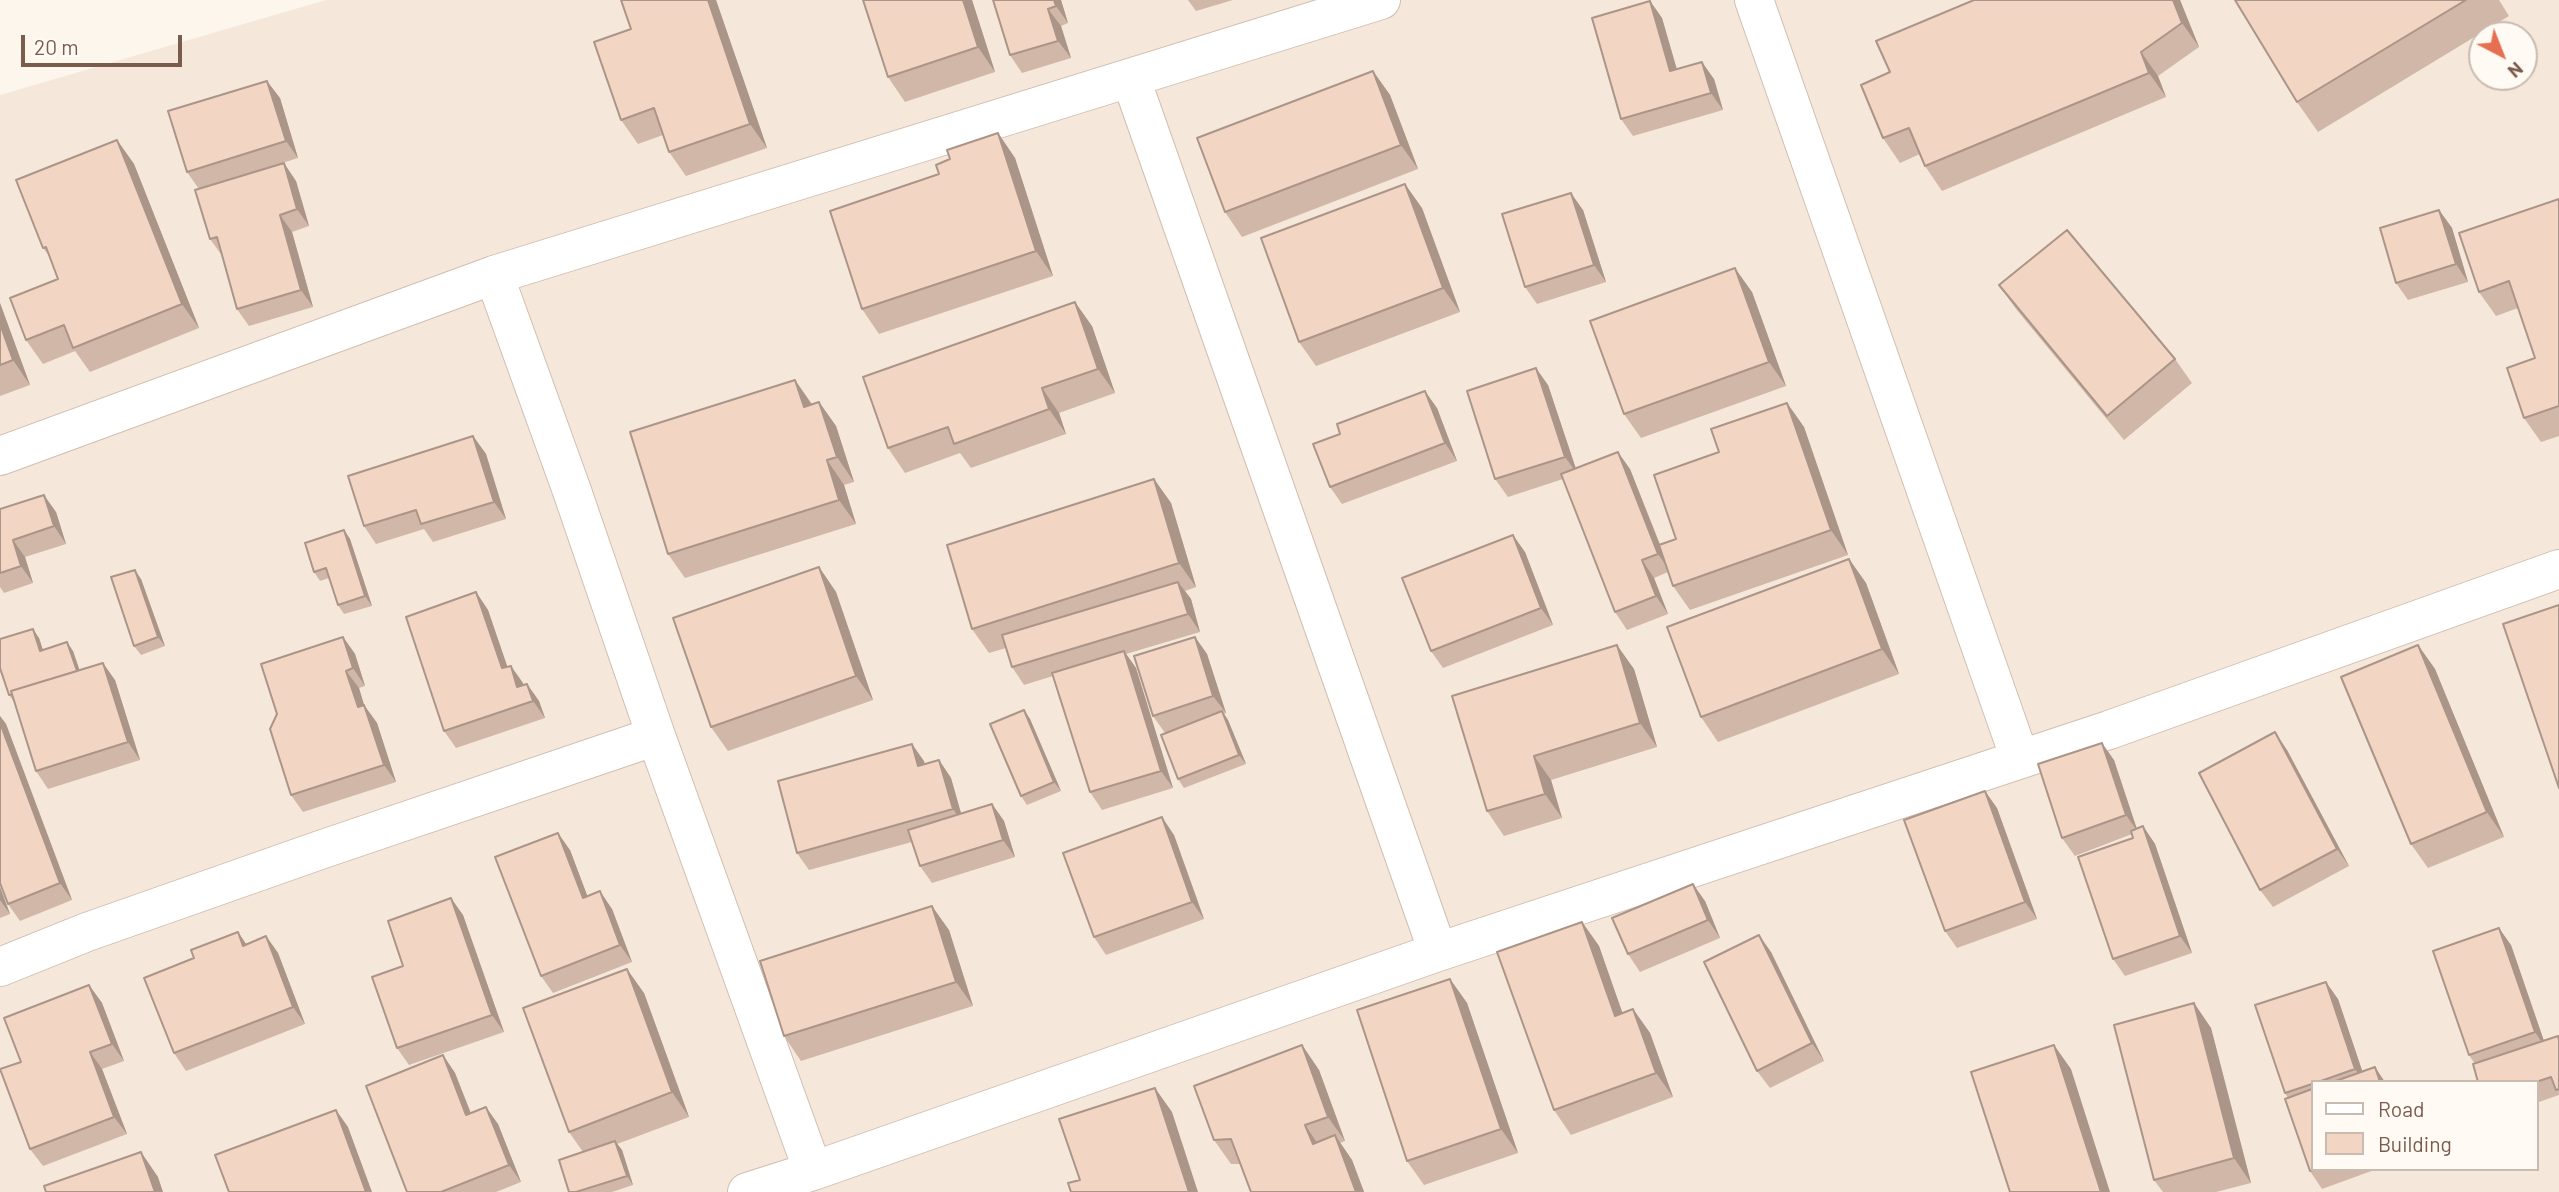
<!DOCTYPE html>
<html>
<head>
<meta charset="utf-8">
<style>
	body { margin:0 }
	#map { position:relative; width:2559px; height:1192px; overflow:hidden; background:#fdf6ec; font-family:Barlow,sans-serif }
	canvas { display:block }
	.legend { position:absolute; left:2311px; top:1080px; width:228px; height:91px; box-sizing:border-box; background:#fffaf3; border:2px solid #cabbb1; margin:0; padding:9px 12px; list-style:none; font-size:21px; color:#7a5c4d }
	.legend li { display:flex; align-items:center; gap:14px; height:35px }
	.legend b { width:35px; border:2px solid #cabbb1 }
	.north { position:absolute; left:2468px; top:21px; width:70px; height:70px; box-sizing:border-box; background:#fffaf3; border:2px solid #cabbb1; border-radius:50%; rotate:138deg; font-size:19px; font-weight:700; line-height:28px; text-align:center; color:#7a5c4d }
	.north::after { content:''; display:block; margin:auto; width:24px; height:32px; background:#e76f51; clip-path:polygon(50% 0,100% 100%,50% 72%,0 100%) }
	.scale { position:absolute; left:21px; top:35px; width:161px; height:32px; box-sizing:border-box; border:4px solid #7a5c4d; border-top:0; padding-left:9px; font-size:21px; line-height:24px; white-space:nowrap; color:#7a5c4d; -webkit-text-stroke:5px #fffaf3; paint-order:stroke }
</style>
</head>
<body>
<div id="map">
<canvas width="2559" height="1192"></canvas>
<ul class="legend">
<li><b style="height:9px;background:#fff"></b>Road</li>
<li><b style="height:19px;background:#f3d5c3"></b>Building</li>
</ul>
<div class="north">N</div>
<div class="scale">20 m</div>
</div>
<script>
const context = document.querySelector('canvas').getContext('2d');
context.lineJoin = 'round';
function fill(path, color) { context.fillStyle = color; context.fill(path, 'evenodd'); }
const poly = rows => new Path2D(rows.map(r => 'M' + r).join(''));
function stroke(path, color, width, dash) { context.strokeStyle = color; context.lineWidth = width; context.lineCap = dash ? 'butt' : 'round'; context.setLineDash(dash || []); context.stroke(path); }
const residential = poly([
	[326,0,2559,0,2559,1192,0,1192,0,95],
	[2482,35,2524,35,2524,77,2482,77],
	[2312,1082,2536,1082,2536,1169,2312,1169]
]);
const street = poly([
	[1754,0,2020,759],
	[1131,79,1438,952],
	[494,275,572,491,656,736,813,1171],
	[0,456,494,275,1381,0],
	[0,967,87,932,323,849,656,736],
	[747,1192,813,1171,1438,952,2109,730,2559,569]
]);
const wall = poly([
	[621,0,716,0,767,148,686,176,669,152,663,135,638,144,621,120,631,29],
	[972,0,995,72,905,102,888,77],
	[993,0,1061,0,1068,23,1061,26,1071,58,1022,73,1010,55],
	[1188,0,1233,0,1196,11],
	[1974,0,2180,0,2199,47,2158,76,2166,97,1942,191,1925,166,1920,154,1900,163,1883,138,1890,72],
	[2235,0,2499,0,2509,16,2318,132,2297,102],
	[1650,1,1662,18,1677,69,1714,79,1723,110,1633,136,1621,119],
	[1373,71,1390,95,1418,169,1242,237,1225,212],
	[280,98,298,158,241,176,296,181,309,226,292,232,313,307,249,326,237,309,223,257,210,239,199,189,187,172],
	[998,133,1015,158,1053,276,879,334,862,309,939,174,950,159],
	[117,140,134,164,199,328,90,372,75,351,43,364,26,340,58,279,50,257,43,248],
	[2559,199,2559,436,2541,442,2524,418,2535,358,2518,308,2496,316,2479,292],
	[1422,208,1460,312,1316,366,1299,342],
	[1583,210,1606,282,1537,304,1525,287],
	[2439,210,2452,228,2468,282,2408,300,2396,283],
	[1999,285,2175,359,2192,383,2124,440,2016,309],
	[1752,292,1786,386,1641,438,1624,414],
	[0,303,30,385,0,396],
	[1092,326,1115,393,1059,413,1066,434,971,468,960,453,905,473,888,448],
	[795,380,812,404,819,402,836,426,854,482,844,485,856,524,685,578,668,554],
	[1548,385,1576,469,1630,469,1660,544,1676,539,1719,452,1787,403,1804,427,1848,555,1690,610,1673,586,1668,572,1654,578,1668,614,1627,630,1615,612,1563,479,1508,497,1495,479],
	[1437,408,1457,461,1342,504,1330,487],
	[473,436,486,454,506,519,433,542,424,529,376,544,364,526],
	[1154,479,1171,503,1196,587,1185,591,1191,599,1200,632,1126,654,1136,668,1173,788,1102,810,1090,792,1053,676,1024,685,1012,667,1006,648,989,653,972,629],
	[0,509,56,512,66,544,25,557,33,583,4,593,0,587],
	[344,530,350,539,372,606,344,614,338,605,329,578,320,581,314,572],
	[1525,552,1553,625,1443,668,1431,651],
	[1849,559,1866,583,1899,674,1718,742,1701,717],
	[819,567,836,592,873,700,728,751,711,727],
	[141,579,165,646,141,655,134,646],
	[476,592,488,610,507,667,524,685,527,684,539,701,545,718,456,748,444,731],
	[343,637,355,654,365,686,359,688,364,705,377,723,396,782,303,812,291,795],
	[1195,637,1207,654,1226,713,1224,714,1228,720,1246,764,1184,788,1178,779,1165,733,1153,716],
	[39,638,43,650,73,651,79,670,115,680,140,760,48,789,36,771,15,703,9,695],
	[2418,645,2435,669,2504,837,2428,868,2411,844],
	[1634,669,1657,747,1551,780,1562,818,1504,836,1487,811,1452,696],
	[1024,710,1030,719,1061,791,1027,805,1021,796],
	[0,716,6,724,72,900,20,921,8,904,0,883],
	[2287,750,2349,866,2273,907,2260,890],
	[939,760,951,778,961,814,992,804,1004,821,1015,857,932,883,920,866,912,842,809,870,797,853,924,761,924,764],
	[2114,760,2136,829,2143,826,2155,844,2192,953,2125,976,2113,959,2133,838,2132,834,2075,856,2062,838],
	[1997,808,2037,919,1957,948,1945,931],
	[1174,835,1204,919,1106,955,1094,937],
	[570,850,587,896,612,909,632,962,553,993,541,976],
	[0,887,10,914,0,918],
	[1705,901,1720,938,1640,972,1628,954],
	[463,915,504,1032,409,1065,397,1048,403,966],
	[1582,922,1599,946,1622,1013,1633,1009,1650,1033,1673,1097,1571,1135,1554,1110],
	[949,930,973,1006,801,1061,784,1036],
	[238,932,246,944,266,936,278,953,305,1024,186,1071,174,1053,194,958],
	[2511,945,2544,1041,2558,1036,2559,1038,2559,1095,2536,1103,2536,1082,2475,1064,2469,1055],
	[1771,952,1824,1061,1770,1088,1757,1071],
	[1450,979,1467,1003,1518,1153,1424,1185,1407,1161],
	[89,985,102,1003,124,1061,102,1069,127,1134,43,1166,30,1149,21,1062],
	[644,993,689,1117,617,1144,622,1150,633,1185,612,1192,569,1192,583,1152,569,1132],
	[2338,999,2362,1071,2385,1082,2312,1082,2312,1169,2377,1169,2322,1189,2310,1171,2288,1098,2285,1093],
	[2194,1003,2211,1028,2251,1183,2216,1192,2163,1192,2154,1180],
	[1302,1045,1319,1070,1345,1141,1340,1143,1352,1160,1364,1192,1251,1192,1240,1164,1231,1164,1214,1140],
	[443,1055,455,1073,471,1113,498,1124,521,1182,496,1192,407,1192]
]);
const shadedWall = poly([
	[708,0,716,0,767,148,750,124],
	[963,0,972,0,995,72,978,47],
	[1054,0,1061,0,1068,23,1056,6],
	[2173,0,2180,0,2199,47,2182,23],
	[1650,1,1662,18,1682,88,1670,71],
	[1048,9,1061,26,1071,58,1058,41],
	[2141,52,2158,76,2166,97,2149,73],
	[1702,62,1714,79,1723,110,1711,93],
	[1373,71,1390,95,1418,169,1401,145],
	[267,81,280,98,298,158,286,141],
	[998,133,1015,158,1053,276,1036,251],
	[117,140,134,164,199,328,182,304],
	[284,163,296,181,309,226,297,209],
	[1405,184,1422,208,1460,312,1443,288],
	[1571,193,1583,210,1606,282,1594,265],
	[2439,210,2452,228,2468,282,2456,264],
	[280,215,292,232,313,307,301,290],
	[1735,268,1752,292,1786,386,1769,362],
	[1075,302,1092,326,1115,393,1098,369],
	[0,303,30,385,13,360,0,324],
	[1536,368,1548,385,1578,475,1565,457],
	[795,380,812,405,804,407],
	[1042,388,1059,413,1066,434,1049,409],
	[1425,391,1437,408,1457,461,1445,443],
	[819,402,836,426,854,482,837,457],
	[1787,403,1804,427,1848,555,1831,530],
	[473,436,486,454,506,519,494,502],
	[1618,452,1630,469,1670,571,1658,554],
	[827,460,844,485,856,524,839,500],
	[1154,479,1171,503,1196,587,1179,563],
	[44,495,56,512,66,544,54,526],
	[344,530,350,539,372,606,365,596],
	[1513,535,1525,552,1553,625,1541,608],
	[13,540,25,557,33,583,21,566],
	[1849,559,1866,583,1899,674,1882,649],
	[1642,560,1654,578,1668,614,1656,596],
	[819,567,836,592,873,700,856,676],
	[135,570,141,579,165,646,158,637],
	[1178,582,1191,599,1200,632,1188,614],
	[476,592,488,610,514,686,502,668],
	[33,629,39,638,46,660,40,651],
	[343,637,355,654,365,686,353,668],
	[1195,637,1207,654,1226,713,1213,696],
	[67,642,73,651,83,680,77,671],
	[1617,645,1634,669,1657,747,1640,723],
	[2418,645,2435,669,2504,837,2487,812],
	[1124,651,1136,668,1173,788,1161,771],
	[103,663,115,680,140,760,128,742],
	[511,666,523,683,529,704,517,687],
	[346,671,359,688,370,725,358,707],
	[527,684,539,701,545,718,533,701],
	[364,705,377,723,396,782,384,765],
	[1024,710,1030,719,1061,791,1054,782],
	[1222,711,1228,720,1246,764,1239,755],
	[0,716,6,724,72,900,60,883,0,723],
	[2275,732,2287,750,2349,866,2337,849],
	[2102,743,2114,760,2138,832,2126,815],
	[912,744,924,761,930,784,918,766],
	[1534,756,1551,780,1562,818,1545,794],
	[939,760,951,778,965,827,953,809],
	[1985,791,1997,808,2037,919,2025,902],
	[992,804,1004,821,1015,857,1003,840],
	[1162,817,1174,835,1204,919,1192,902],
	[2143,826,2155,844,2192,953,2180,936],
	[558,833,570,850,595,916,583,898],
	[1693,884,1705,901,1720,938,1708,920],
	[0,887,10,914,0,900],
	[600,891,612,909,632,962,620,945],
	[451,898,463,915,504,1032,492,1015],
	[932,906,949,930,973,1006,956,982],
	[1582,922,1599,946,1632,1040,1615,1016],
	[2499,928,2511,945,2547,1050,2535,1032],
	[238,932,250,950,243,946],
	[1759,935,1771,952,1824,1061,1812,1043],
	[266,936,278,953,305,1024,293,1007],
	[627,969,644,993,689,1117,672,1092],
	[1450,979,1467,1003,1518,1153,1501,1129],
	[2326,982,2338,999,2366,1082,2364,1082,2355,1069],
	[89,985,102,1003,124,1061,112,1044],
	[2194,1003,2211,1028,2251,1183,2234,1158],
	[1633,1009,1650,1033,1673,1097,1656,1073],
	[1302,1045,1319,1070,1345,1141,1328,1117],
	[2054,1045,2071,1069,2110,1192,2101,1192],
	[90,1052,102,1069,127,1134,114,1117],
	[443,1055,455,1073,478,1132,466,1115],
	[2375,1067,2385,1082,2380,1082],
	[1155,1088,1172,1112,1198,1192,1189,1192],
	[486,1107,498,1124,521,1182,509,1165],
	[336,1110,348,1127,372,1192,366,1192],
	[1305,1125,1322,1150,1313,1144],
	[1335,1135,1352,1160,1364,1192,1356,1192],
	[615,1141,622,1150,633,1185,627,1176],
	[141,1152,158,1177,163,1192,155,1192]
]);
const building = poly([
	[621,0,708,0,750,124,669,152,654,108,621,120,594,42,631,29,621,0],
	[863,0,963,0,978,47,888,77,863,0],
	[993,0,1054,0,1056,6,1048,9,1058,41,1010,55,993,0],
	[1974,0,2173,0,2182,23,2141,52,2149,73,1925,166,1909,128,1883,138,1861,85,1890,72,1876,41,1974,0],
	[2235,0,2466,0,2297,102,2235,0],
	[1650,1,1670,71,1702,62,1711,93,1621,119,1592,18,1650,1],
	[1373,71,1401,145,1225,212,1197,138,1373,71],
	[267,81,286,141,187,172,168,111,267,81],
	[998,133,1036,251,862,309,830,211,939,174,936,165,950,159,947,150,998,133],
	[117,140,182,304,73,348,64,325,26,340,10,298,58,279,46,247,43,248,16,180,117,140],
	[284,163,297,209,280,215,301,290,237,309,217,237,210,239,195,190,284,163],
	[1405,184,1443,288,1299,342,1261,238,1405,184],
	[1571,193,1594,265,1525,287,1502,214,1571,193],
	[2559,199,2559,406,2524,418,2507,368,2535,358,2509,281,2479,292,2459,233,2559,199],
	[2439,210,2456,264,2396,283,2380,228,2439,210],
	[2067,230,2175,359,2107,416,1999,285,2067,230],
	[1735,268,1769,362,1624,414,1590,321,1735,268],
	[1075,302,1098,369,1042,388,1049,409,954,444,948,427,888,448,863,377,1075,302],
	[0,324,13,360,0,365,0,324],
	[1536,368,1565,457,1495,479,1467,391,1536,368],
	[795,380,804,407,819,402,837,457,827,460,839,500,668,554,630,432,795,380],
	[1425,391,1445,443,1330,487,1313,444,1340,434,1337,424,1425,391],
	[1787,403,1831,530,1673,586,1659,545,1676,539,1654,475,1719,452,1711,429,1787,403],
	[473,436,494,502,421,524,416,510,364,526,348,476,473,436],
	[1618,452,1658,554,1642,560,1656,596,1615,612,1561,474,1618,452],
	[1154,479,1179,563,972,629,947,545,1154,479],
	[44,495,54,526,13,540,21,566,0,573,0,509,44,495],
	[344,530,365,596,338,605,326,568,314,572,305,543,344,530],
	[1513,535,1541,608,1431,651,1402,578,1513,535],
	[1849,559,1882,649,1701,717,1667,627,1849,559],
	[819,567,856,676,711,727,673,618,819,567],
	[135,570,158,637,134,646,111,577,135,570],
	[1178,582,1188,614,1012,667,1002,635,1178,582],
	[476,592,502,668,511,666,517,687,527,684,533,701,444,731,406,617,476,592],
	[2559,605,2559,788,2503,624,2559,605],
	[33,629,40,651,67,642,77,671,11,691,12,694,9,695,0,668,0,639,33,629],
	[343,637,353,668,346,671,358,707,364,705,384,765,291,795,270,729,277,714,261,664,343,637],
	[1195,637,1213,696,1153,716,1134,656,1195,637],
	[1617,645,1640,723,1534,756,1545,794,1487,811,1452,696,1617,645],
	[2418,645,2487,812,2411,844,2341,677,2418,645],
	[1124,651,1161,771,1090,792,1052,673,1124,651],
	[103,663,128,742,36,771,11,691,103,663],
	[1024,710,1054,782,1021,796,990,724,1024,710],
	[1222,711,1239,755,1178,779,1161,735,1222,711],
	[0,723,60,883,8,904,0,883,0,723],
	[2275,732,2337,849,2260,890,2199,773,2275,732],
	[2102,743,2126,815,2062,838,2038,764,2102,743],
	[912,744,918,766,939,760,953,809,797,853,778,781,912,744],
	[1985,791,2025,902,1945,931,1904,820,1985,791],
	[992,804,1003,840,920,866,908,830,992,804],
	[1162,817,1192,902,1094,937,1063,853,1162,817],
	[2143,826,2180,936,2113,959,2078,857,2133,838,2131,831,2143,826],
	[558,833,583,898,600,891,620,945,541,976,495,857,558,833],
	[1693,884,1708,920,1628,954,1612,918,1693,884],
	[451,898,492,1015,397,1048,372,977,403,966,388,921,451,898],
	[932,906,956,982,784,1036,760,961,932,906],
	[1582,922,1615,1016,1633,1009,1656,1073,1554,1110,1497,952,1582,922],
	[2499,928,2535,1032,2469,1055,2433,951,2499,928],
	[238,932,243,946,266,936,293,1007,174,1053,144,978,194,958,191,950,238,932],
	[1759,935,1812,1043,1757,1071,1704,962,1759,935],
	[627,969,672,1092,569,1132,523,1008,627,969],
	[1450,979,1501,1129,1407,1161,1357,1010,1450,979],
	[2326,982,2355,1069,2318,1082,2312,1082,2312,1084,2285,1093,2255,1005,2326,982],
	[89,985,112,1044,90,1052,114,1117,30,1149,0,1069,21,1062,4,1018,89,985],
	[2194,1003,2234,1158,2154,1180,2114,1025,2194,1003],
	[2558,1036,2559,1040,2559,1089,2556,1090,2551,1077,2536,1082,2478,1082,2473,1064,2558,1036],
	[1302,1045,1328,1117,1305,1125,1313,1144,1335,1135,1356,1192,1251,1192,1231,1139,1214,1140,1194,1086,1302,1045],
	[2054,1045,2101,1192,2010,1192,1971,1072,2054,1045],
	[443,1055,466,1115,486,1107,509,1165,441,1192,407,1192,366,1086,443,1055],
	[2375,1067,2380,1082,2333,1082,2375,1067],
	[1155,1088,1189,1192,1071,1192,1068,1183,1080,1180,1059,1119,1155,1088],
	[2312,1089,2312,1169,2316,1169,2310,1171,2285,1099,2312,1089],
	[336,1110,366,1192,229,1192,215,1155,336,1110],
	[615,1141,627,1176,576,1192,569,1192,559,1160,615,1141],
	[141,1152,155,1192,46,1192,44,1186,141,1152]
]);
fill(residential, '#f5e8da');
stroke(street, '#d1beb0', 40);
stroke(street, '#fff', 38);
fill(wall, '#d1b7a8');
fill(shadedWall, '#aa9588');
fill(building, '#f3d5c3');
stroke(building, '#aa9588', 2);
</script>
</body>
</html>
